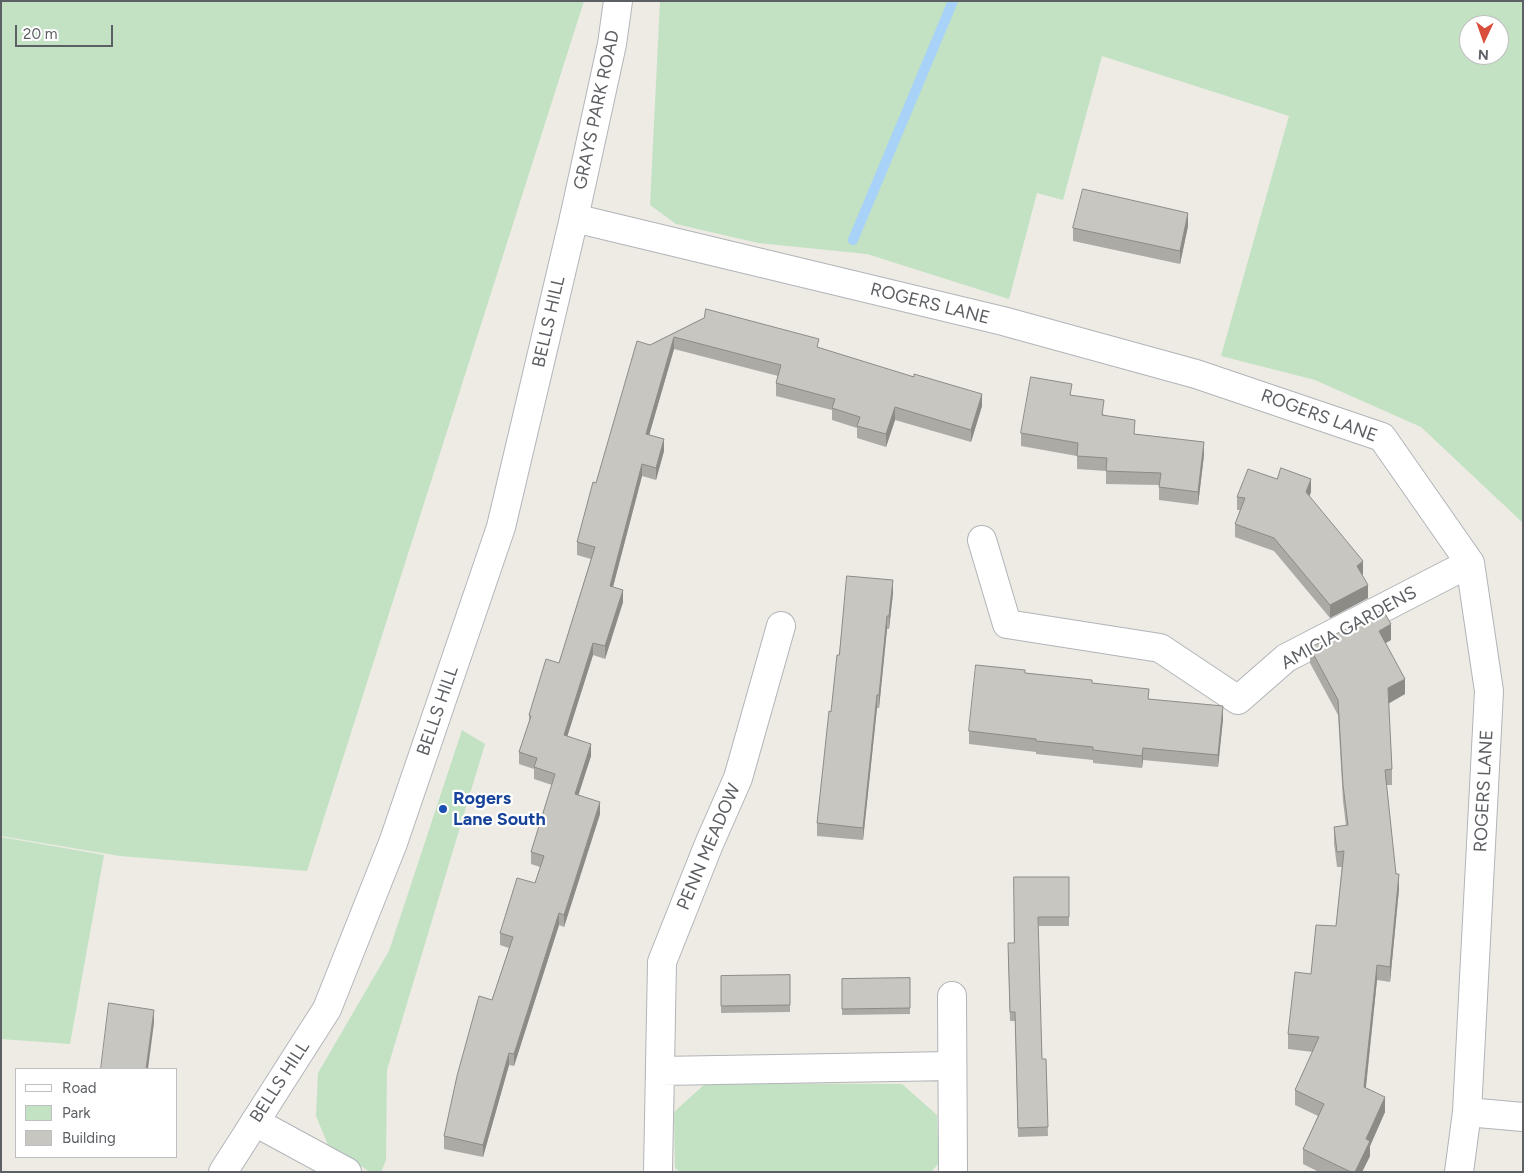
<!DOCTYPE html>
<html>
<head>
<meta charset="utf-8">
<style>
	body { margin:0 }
	#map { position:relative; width:1524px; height:1173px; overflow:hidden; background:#edebe4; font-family:Figtree,sans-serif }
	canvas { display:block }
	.frame { position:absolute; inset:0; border:2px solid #5c5f63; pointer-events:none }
	.legend { position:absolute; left:15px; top:1068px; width:162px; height:90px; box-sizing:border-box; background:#fff; border:1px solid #bebfc1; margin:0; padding:6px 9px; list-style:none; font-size:15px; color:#5c5f63 }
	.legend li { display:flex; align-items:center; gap:10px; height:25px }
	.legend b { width:25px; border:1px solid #bebfc1 }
	.north { position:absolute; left:1459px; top:15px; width:50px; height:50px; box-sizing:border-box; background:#fff; border:1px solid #bebfc1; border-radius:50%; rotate:183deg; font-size:14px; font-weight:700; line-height:20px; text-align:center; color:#5c5f63 }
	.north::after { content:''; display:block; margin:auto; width:18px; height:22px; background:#da4e3c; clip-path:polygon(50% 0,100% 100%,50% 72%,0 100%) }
	.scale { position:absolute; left:15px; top:25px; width:98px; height:22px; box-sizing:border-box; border:2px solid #5c5f63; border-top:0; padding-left:6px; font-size:15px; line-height:18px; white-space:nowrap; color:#5c5f63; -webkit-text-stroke:4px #fff; paint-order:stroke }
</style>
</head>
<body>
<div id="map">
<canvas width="1524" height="1173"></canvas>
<div class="frame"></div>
<ul class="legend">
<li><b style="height:6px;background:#fff"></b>Road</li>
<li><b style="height:14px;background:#c2e2c3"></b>Park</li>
<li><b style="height:14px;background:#c8c6c0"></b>Building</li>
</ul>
<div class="north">N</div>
<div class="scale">20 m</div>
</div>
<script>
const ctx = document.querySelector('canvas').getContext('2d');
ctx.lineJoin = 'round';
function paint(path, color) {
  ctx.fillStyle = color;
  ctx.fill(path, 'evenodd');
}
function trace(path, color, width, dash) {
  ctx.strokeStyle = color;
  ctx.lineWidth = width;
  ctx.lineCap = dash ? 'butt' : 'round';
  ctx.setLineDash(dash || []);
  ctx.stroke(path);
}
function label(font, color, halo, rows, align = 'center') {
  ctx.font = font + ' Figtree,sans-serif';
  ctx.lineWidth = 4.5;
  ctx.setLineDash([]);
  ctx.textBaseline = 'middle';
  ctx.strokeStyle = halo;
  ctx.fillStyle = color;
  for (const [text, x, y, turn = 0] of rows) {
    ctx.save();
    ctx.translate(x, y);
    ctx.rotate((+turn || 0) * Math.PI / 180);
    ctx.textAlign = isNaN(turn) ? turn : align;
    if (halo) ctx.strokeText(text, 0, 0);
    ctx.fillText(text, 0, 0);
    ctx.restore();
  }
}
paint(new Path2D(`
	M 1,1 L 584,1 L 307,871 L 120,856 L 1,836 Z
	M 660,1 L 1523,1 L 1523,523 L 1421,427 L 1315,380 L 1221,356 L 1289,116 L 1102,56 L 1063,200 L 1037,193 L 1009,299 L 867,254 L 758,243 L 676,224 L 650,205 ZM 1469,25 L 1499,25 L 1499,55 L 1469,55 Z
	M 462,730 L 485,744 L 387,1070 L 386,1160 L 381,1172 L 370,1172 L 328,1145 L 316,1116 L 318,1073 L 389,951 Z
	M 1,837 L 104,855 L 70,1044 L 1,1039 Z
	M 706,1083 L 902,1084 L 937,1115 L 939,1163 L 931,1172 L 680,1172 L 675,1168 L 674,1112 Z`), '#c2e2c3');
trace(new Path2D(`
	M 853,240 L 953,1`), '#a9d2f8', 10);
const minor = new Path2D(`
	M 574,218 L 1003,321 L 1196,374 L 1382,437 L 1470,563 L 1489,691 L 1467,1112 L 1459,1172
	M 982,540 L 1007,624 L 1160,648 L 1238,700 L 1286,658 L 1470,563
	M 952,996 L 953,1172
	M 660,1071 L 952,1066
	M 1467,1112 L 1523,1117
	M 255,1122 L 347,1172
	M 658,1172 L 662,962 L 709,844 L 738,778 L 781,626`);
const secondary = new Path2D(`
	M 223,1172 L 327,1009 L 393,843 L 501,527 L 574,218 L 612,44 L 618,1`);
trace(minor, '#b1b4b8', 30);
trace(secondary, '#b3b5ba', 30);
trace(minor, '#fff', 28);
trace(secondary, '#fff', 28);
paint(new Path2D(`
	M 1188,226 L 1180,264 L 1073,241 L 1073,228 Z
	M 704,318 L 819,348 L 982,406 L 971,442 L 895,420 L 886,447 L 857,438 L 857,428 L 832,420 L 832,410 L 776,396 L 776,383 L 778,376 L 674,349 L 649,435 L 664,451 L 656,480 L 642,476 L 613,587 L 623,602 L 605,659 L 593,655 L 567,736 L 591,756 L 578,795 L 600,814 L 564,927 L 559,925 L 514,1066 L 509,1065 L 483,1157 L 444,1149 L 444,1136 L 492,1000 L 509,948 L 500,945 L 500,933 L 535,883 L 540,867 L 531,864 L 531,852 L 552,785 L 534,779 L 534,769 L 519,764 L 519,752 L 529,723 L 529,715 L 559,663 L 591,559 L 577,555 L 577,542 L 596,483 L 650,345 Z
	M 1072,395 L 1135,434 L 1204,455 L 1198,505 L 1159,500 L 1159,485 L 1106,484 L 1106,471 L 1077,469 L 1077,456 L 1021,446 L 1021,433 Z
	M 1311,492 L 1309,496 L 1363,574 L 1362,575 L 1368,598 L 1330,618 L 1274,551 L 1235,537 L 1235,524 L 1240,510 L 1237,510 L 1237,497 Z
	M 893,593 L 889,629 L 887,629 L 879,708 L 877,708 L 863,840 L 817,836 L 817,823 L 839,655 Z
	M 1391,640 L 1385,643 L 1405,694 L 1388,703 L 1392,769 L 1392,785 L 1386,785 L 1396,874 L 1399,889 L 1390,982 L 1377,980 L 1366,1088 L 1385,1112 L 1370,1146 L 1370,1156 L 1362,1172 L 1319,1172 L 1303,1164 L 1303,1149 L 1318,1116 L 1295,1105 L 1295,1090 L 1313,1052 L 1288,1049 L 1288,1034 L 1311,974 L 1336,926 L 1342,867 L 1337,867 L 1334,843 L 1334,827 L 1346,826 L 1343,801 L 1338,715 L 1310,663 L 1310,648 Z
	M 1025,673 L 1092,683 L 1223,719 L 1218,767 L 1143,760 L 1142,768 L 1093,763 L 1093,760 L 1036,754 L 1036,752 L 969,744 L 969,731 Z
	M 1069,877 L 1069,926 L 1038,926 L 1042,1059 L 1046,1059 L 1048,1136 L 1018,1137 L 1015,1021 L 1010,1021 L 1008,952 L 1014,943 Z
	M 790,975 L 790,1012 L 721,1013 L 721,976 Z
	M 910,978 L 910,1014 L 842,1015 L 842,979 Z`), '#acaaa5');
paint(new Path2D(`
	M 1188,213 L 1188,226 L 1180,264 L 1180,251 Z
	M 674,337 L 674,349 L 646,446 L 646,434 Z
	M 982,394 L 982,406 L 971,442 L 971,430 Z
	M 895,407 L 895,420 L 886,447 L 886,434 Z
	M 664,439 L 664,451 L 656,480 L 656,468 Z
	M 1204,442 L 1204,455 L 1198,505 L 1198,492 Z
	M 642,464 L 642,476 L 610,598 L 610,586 Z
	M 1311,479 L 1311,492 L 1306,505 L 1306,492 Z
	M 1363,561 L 1363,574 L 1357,579 L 1357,566 Z
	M 893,580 L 893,593 L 889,629 L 889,616 Z
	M 1368,585 L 1368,598 L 1330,618 L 1330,605 Z
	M 623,590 L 623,602 L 605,659 L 605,646 Z
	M 887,616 L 887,629 L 879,708 L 879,695 Z
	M 1391,624 L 1391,640 L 1379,647 L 1379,631 Z
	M 593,643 L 593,655 L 564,747 L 564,735 Z
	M 1405,679 L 1405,694 L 1388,704 L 1388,688 Z
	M 877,695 L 877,708 L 863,840 L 863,828 Z
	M 1223,706 L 1223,719 L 1218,767 L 1218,755 Z
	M 591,744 L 591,756 L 575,806 L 575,794 Z
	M 1143,748 L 1143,760 L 1142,768 L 1142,756 Z
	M 600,802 L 600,814 L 564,927 L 564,915 Z
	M 1399,874 L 1399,889 L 1390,982 L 1390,967 Z
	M 559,913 L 559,925 L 514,1066 L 514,1054 Z
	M 1377,965 L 1377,980 L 1364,1103 L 1364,1087 Z
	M 154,1010 L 154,1023 L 148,1069 L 146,1069 Z
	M 509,1053 L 509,1065 L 483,1157 L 483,1145 Z
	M 1385,1097 L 1385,1112 L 1370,1146 L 1370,1156 L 1362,1172 L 1355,1172 L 1366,1139 Z`), '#8c8b86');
const building = new Path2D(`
	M 1083,189 L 1188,213 L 1180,251 L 1073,228 Z
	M 706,309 L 819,339 L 817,347 L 914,377 L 914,374 L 982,394 L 971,430 L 895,407 L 886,434 L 857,426 L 860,417 L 832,408 L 835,399 L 776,383 L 781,365 L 674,337 L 646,434 L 664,439 L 656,468 L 642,464 L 610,586 L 623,590 L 605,646 L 593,643 L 564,735 L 591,744 L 575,794 L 600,802 L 564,915 L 559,913 L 514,1054 L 509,1053 L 483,1145 L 444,1136 L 457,1076 L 479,996 L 492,1000 L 513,937 L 500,933 L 517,878 L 535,883 L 544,856 L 531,852 L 555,774 L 534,767 L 537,758 L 519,752 L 531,716 L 529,715 L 546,659 L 559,663 L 595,547 L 577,542 L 593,482 L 596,483 L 637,341 L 650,345 L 704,318 Z
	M 1031,377 L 1072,384 L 1070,395 L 1104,400 L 1102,415 L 1135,420 L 1134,434 L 1204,442 L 1198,492 L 1159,487 L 1161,473 L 1106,471 L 1107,458 L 1077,456 L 1078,443 L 1021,433 Z
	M 1281,468 L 1311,479 L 1306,492 L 1363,561 L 1357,566 L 1368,585 L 1330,605 L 1274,538 L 1235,524 L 1245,498 L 1237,497 L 1248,469 L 1277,479 Z
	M 847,576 L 893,580 L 889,616 L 887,616 L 879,695 L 877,695 L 863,828 L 817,823 L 829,711 L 831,712 L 837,655 L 839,655 Z
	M 1383,610 L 1391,624 L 1379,631 L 1405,679 L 1388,688 L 1392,769 L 1385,770 L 1396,874 L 1399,874 L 1390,967 L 1377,965 L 1364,1087 L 1385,1097 L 1366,1139 L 1370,1141 L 1355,1172 L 1351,1172 L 1303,1149 L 1324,1104 L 1295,1090 L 1319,1037 L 1288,1034 L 1295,972 L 1311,974 L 1316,925 L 1336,926 L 1344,851 L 1337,852 L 1334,827 L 1348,825 L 1343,785 L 1338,700 L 1310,648 Z
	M 976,665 L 1025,670 L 1025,673 L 1092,680 L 1092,683 L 1149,689 L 1148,699 L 1223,706 L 1218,755 L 1143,748 L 1142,756 L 1093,750 L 1093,747 L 1036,741 L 1036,739 L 969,731 Z
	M 1014,877 L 1069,877 L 1069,917 L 1038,917 L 1042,1059 L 1046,1059 L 1048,1127 L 1018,1128 L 1015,1012 L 1010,1012 L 1008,943 L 1014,943 Z
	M 790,975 L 790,1005 L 721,1006 L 721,976 Z
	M 910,978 L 910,1008 L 842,1009 L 842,979 Z
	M 109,1003 L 154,1010 L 146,1069 L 101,1069 Z`);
paint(building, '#c8c6c0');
trace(building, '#8c8b86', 1);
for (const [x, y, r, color] of [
	[443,809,5,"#1a4fb4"]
]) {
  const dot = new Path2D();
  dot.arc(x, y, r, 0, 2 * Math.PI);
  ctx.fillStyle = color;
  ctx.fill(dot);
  trace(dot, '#fff', 2);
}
label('18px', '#5c5f63', '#fff', [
	["GRAYS PARK ROAD",597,110,-78],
	["ROGERS LANE",930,304,14],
	["BELLS HILL",549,322,-77],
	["ROGERS LANE",1319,416,20],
	["AMICIA GARDENS",1349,628,-29],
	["BELLS HILL",438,711,-71],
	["ROGERS LANE",1484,791,-87],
	["PENN MEADOW",709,847,-67],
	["BELLS HILL",280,1082,-57]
]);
label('bold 18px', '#164399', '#fff', [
	["Rogers",453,799],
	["Lane South",453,820]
], 'left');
</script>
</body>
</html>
